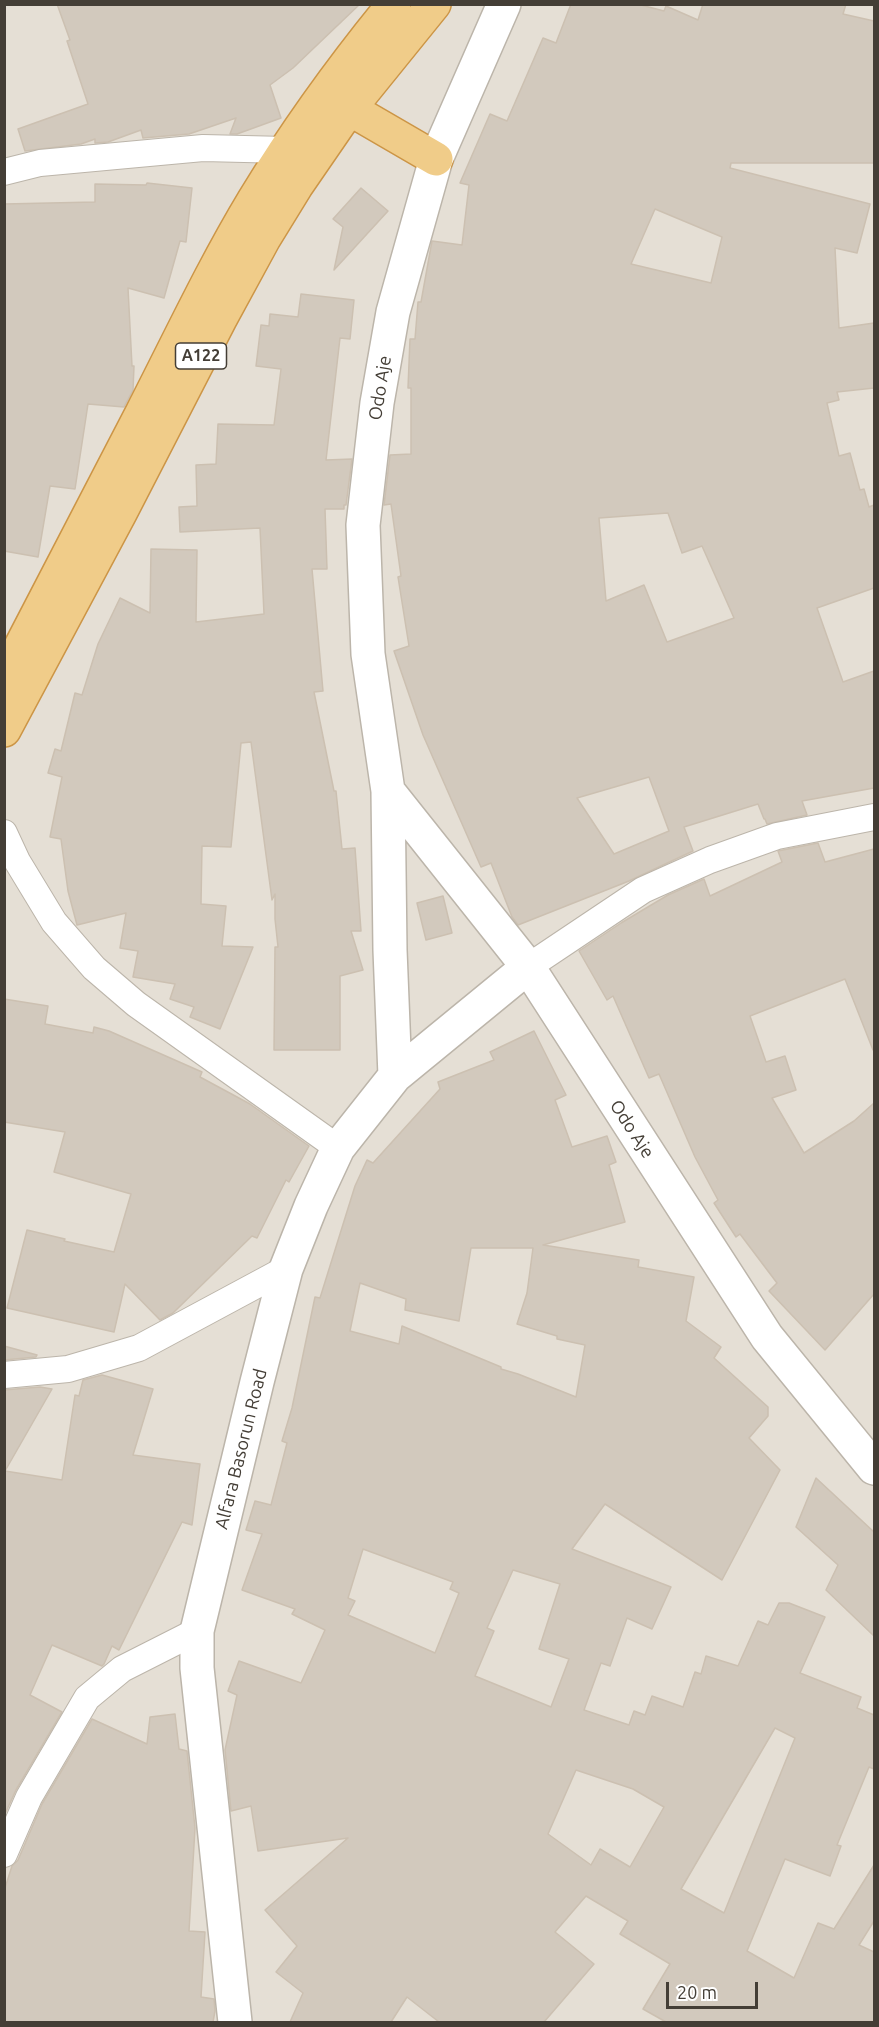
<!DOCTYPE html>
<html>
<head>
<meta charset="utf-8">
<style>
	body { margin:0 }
	#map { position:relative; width:879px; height:2027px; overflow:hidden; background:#f1eee7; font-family:Ubuntu,sans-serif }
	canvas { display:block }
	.frame { position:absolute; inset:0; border:6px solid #443e36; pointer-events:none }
	.scale { position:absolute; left:666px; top:1982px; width:92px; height:27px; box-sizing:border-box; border:3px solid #443e36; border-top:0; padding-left:8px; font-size:18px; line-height:21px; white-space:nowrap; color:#443e36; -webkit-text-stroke:4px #fff; paint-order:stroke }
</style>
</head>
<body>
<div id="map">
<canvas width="879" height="2027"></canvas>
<div class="frame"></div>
<div class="scale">20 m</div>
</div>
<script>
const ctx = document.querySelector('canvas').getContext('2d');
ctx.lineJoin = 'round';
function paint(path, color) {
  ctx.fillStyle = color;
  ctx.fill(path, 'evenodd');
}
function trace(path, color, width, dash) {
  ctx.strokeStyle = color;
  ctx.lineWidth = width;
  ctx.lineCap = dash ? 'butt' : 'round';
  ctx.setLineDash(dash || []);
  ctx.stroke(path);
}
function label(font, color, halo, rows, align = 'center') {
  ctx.font = font + ' Ubuntu,sans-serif';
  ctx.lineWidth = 6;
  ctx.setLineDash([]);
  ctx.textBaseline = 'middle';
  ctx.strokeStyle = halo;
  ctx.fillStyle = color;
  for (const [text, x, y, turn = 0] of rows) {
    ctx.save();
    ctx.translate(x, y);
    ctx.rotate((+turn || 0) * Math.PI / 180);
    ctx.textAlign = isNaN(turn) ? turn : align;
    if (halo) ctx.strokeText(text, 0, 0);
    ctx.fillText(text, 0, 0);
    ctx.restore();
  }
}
paint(new Path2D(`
	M 5,5 L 874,5 L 874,2022 L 5,2022 Z`), '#e5dfd5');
const building = new Path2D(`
	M 57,4 L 360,4 L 293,68 L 270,85 L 281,118 L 237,134 L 230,134 L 236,118 L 189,134 L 143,138 L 141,130 L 108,142 L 95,143 L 95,139 L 81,144 L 25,151 L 18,129 L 88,104 L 67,41 L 70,40 Z
	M 571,4 L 641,5 L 664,11 L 666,6 L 698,20 L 703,4 L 846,4 L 843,14 L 874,21 L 874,163 L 731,163 L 730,168 L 870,204 L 857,253 L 835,248 L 839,328 L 874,323 L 874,388 L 837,392 L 839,400 L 827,403 L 839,456 L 850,453 L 860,490 L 864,489 L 869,507 L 874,505 L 874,588 L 817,608 L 843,682 L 874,671 L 874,788 L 802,801 L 807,815 L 767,824 L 765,819 L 764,819 L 758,804 L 684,827 L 693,851 L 629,881 L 518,925 L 512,917 L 491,863 L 481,867 L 423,735 L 394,651 L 409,646 L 398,577 L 401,576 L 391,504 L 384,505 L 390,455 L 411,454 L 411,388 L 408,388 L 410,339 L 415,339 L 418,302 L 421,302 L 432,241 L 462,245 L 469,185 L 460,183 L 490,114 L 507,121 L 543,38 L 556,43 ZM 655,209 L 722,237 L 711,283 L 631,264 ZM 668,513 L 682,553 L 702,546 L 734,618 L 667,642 L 644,585 L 606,601 L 599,518 ZM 649,777 L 669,831 L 614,854 L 577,798 Z
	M 147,183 L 192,188 L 186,242 L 180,241 L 164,298 L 128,288 L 132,366 L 134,366 L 133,390 L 124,407 L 88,404 L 75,489 L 50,486 L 38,557 L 4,551 L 4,204 L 95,202 L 95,184 L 146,185 Z
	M 361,188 L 388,211 L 334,270 L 343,227 L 333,219 Z
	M 301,294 L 354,300 L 350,339 L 340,338 L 326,460 L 352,459 L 346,505 L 344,505 L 344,509 L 325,509 L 327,569 L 312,569 L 323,691 L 314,692 L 334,791 L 336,791 L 342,849 L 355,848 L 361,931 L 351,931 L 363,970 L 340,976 L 340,1050 L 274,1050 L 275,947 L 278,947 L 275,919 L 275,894 L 272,900 L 251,742 L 241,743 L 231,847 L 202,846 L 201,904 L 226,906 L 222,946 L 253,947 L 220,1029 L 190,1017 L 194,1007 L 170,999 L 175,984 L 133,977 L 138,951 L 120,948 L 126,913 L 77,925 L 68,891 L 61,839 L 50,837 L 62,777 L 48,773 L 55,749 L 61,751 L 75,693 L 82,695 L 98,644 L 120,598 L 150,613 L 151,549 L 197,550 L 196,622 L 264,614 L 260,528 L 180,532 L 179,507 L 197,506 L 196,465 L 216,464 L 218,424 L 274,425 L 281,369 L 256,366 L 261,325 L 269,326 L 270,314 L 298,317 Z
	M 818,843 L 825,862 L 874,849 L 874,1050 L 873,1050 L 845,979 L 750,1016 L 766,1062 L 785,1056 L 796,1090 L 772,1098 L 804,1153 L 854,1121 L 874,1103 L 874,1294 L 825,1350 L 769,1291 L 777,1283 L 740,1234 L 736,1237 L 714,1203 L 718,1200 L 695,1157 L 659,1074 L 649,1078 L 613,996 L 607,1000 L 579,951 L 621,923 L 668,895 L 704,879 L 710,896 L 782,862 L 778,851 Z
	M 443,896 L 452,933 L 426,940 L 417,903 Z
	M 4,999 L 48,1006 L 45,1024 L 93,1033 L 94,1027 L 109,1031 L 202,1072 L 200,1077 L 250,1104 L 309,1146 L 289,1182 L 286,1180 L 257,1238 L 252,1236 L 173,1313 L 160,1320 L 125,1284 L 114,1332 L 7,1308 L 27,1230 L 65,1239 L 64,1241 L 114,1252 L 131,1194 L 54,1172 L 65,1132 L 4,1122 Z
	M 534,1031 L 566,1095 L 555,1100 L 572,1147 L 607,1136 L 616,1162 L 609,1165 L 625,1222 L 543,1245 L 639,1260 L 638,1267 L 694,1277 L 686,1321 L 721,1347 L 714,1358 L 768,1407 L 768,1416 L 749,1438 L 780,1470 L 722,1580 L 605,1504 L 572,1549 L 671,1587 L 652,1629 L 627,1618 L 610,1666 L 601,1663 L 584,1710 L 629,1725 L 634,1711 L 645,1715 L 652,1696 L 683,1707 L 695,1672 L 701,1674 L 706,1656 L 738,1666 L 758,1621 L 768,1625 L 779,1603 L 789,1603 L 825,1617 L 800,1673 L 861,1697 L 857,1708 L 874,1715 L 874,1769 L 869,1767 L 837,1845 L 841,1846 L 830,1876 L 785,1859 L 747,1951 L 794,1978 L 818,1923 L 834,1929 L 874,1865 L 874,1921 L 859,1945 L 874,1952 L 874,2022 L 666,2022 L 643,2009 L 670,1964 L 620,1934 L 628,1921 L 586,1896 L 555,1932 L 594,1964 L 544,2022 L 439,2022 L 407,1997 L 391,2022 L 290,2022 L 303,1993 L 276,1972 L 297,1946 L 265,1910 L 348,1838 L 258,1851 L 251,1806 L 231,1811 L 225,1750 L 237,1695 L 228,1691 L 239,1661 L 301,1683 L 325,1630 L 292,1614 L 295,1609 L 242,1590 L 262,1534 L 246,1530 L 255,1501 L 271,1505 L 287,1443 L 282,1441 L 292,1408 L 315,1297 L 320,1298 L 355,1186 L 367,1160 L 373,1163 L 440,1089 L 438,1082 L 494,1060 L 490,1052 ZM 471,1248 L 533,1248 L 527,1293 L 517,1324 L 557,1336 L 557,1339 L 585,1345 L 576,1397 L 518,1374 L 501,1369 L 501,1367 L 402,1326 L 399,1344 L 350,1331 L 360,1283 L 406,1299 L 405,1310 L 459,1321 ZM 363,1549 L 453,1582 L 450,1589 L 459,1593 L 435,1653 L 348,1615 L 355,1601 L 348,1598 ZM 513,1570 L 560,1584 L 539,1649 L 569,1659 L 551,1707 L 475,1676 L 494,1631 L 487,1628 ZM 775,1728 L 795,1738 L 724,1913 L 681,1889 ZM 576,1770 L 633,1789 L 664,1807 L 630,1867 L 600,1849 L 591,1865 L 548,1834 Z
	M 4,1346 L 37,1355 L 36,1357 L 4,1360 Z
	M 102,1375 L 153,1389 L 133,1455 L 200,1464 L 192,1525 L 182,1522 L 119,1650 L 112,1646 L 104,1664 L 102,1666 L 52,1645 L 30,1695 L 62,1712 L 16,1790 L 4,1816 L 4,1390 L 40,1387 L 52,1389 L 5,1471 L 62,1480 L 75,1395 L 79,1396 L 83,1380 Z
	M 816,1478 L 874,1532 L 874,1636 L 826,1590 L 838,1565 L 796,1527 Z
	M 175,1714 L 179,1749 L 187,1751 L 195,1828 L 189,1931 L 205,1932 L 201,1997 L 214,1999 L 215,2011 L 213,2022 L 4,2022 L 4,1891 L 12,1866 L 18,1860 L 42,1804 L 92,1719 L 147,1744 L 150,1717 Z`);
paint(building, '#d2c9bd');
trace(building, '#ccc0b1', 1.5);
const minor = new Path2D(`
	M 4,172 L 40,163 L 203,148 L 286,150 L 299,153
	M 4,833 L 17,861 L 54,922 L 94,968 L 136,1004 L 338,1148
	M 528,967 L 643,890 L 710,860 L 777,836 L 874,817
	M 4,1375 L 68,1369 L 139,1348 L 286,1269
	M 4,1854 L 29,1797 L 87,1698 L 122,1669 L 197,1631`);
const tertiary = new Path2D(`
	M 504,4 L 436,159 L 393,312 L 377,403 L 363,525 L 368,654 L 388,791 L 528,967 L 767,1337 L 874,1468
	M 388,791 L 390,950 L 395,1076
	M 235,2022 L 197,1668 L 197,1631 L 257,1382 L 286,1269 L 311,1206 L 338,1148 L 395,1076 L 528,967`);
const trunk = new Path2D(`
	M 331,98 L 436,159
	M 4,679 C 51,590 97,501 142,413 C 179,341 213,268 254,200 C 296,131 343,66 394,4
	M 4,730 L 120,513 L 220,319 L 264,238 L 296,186 L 349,109 L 434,4`);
trace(minor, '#bcb5aa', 28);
trace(tertiary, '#bcb5aa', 36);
trace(trunk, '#cc9546', 36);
trace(minor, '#fff', 26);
trace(tertiary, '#fff', 33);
trace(trunk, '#f0cc89', 33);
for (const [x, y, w] of [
	[201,356,51]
]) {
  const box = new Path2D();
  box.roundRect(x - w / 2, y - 13, w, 26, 4.5);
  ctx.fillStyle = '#fff';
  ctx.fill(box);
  trace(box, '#443e36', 1.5);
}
label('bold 16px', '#443e36', null, [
	["A122",201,356]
]);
label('18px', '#443e36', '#fff', [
	["Odo Aje",380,388,-81],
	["Odo Aje",632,1129,57],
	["Alfara Basorun Road",241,1449,-76]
]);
</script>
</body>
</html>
